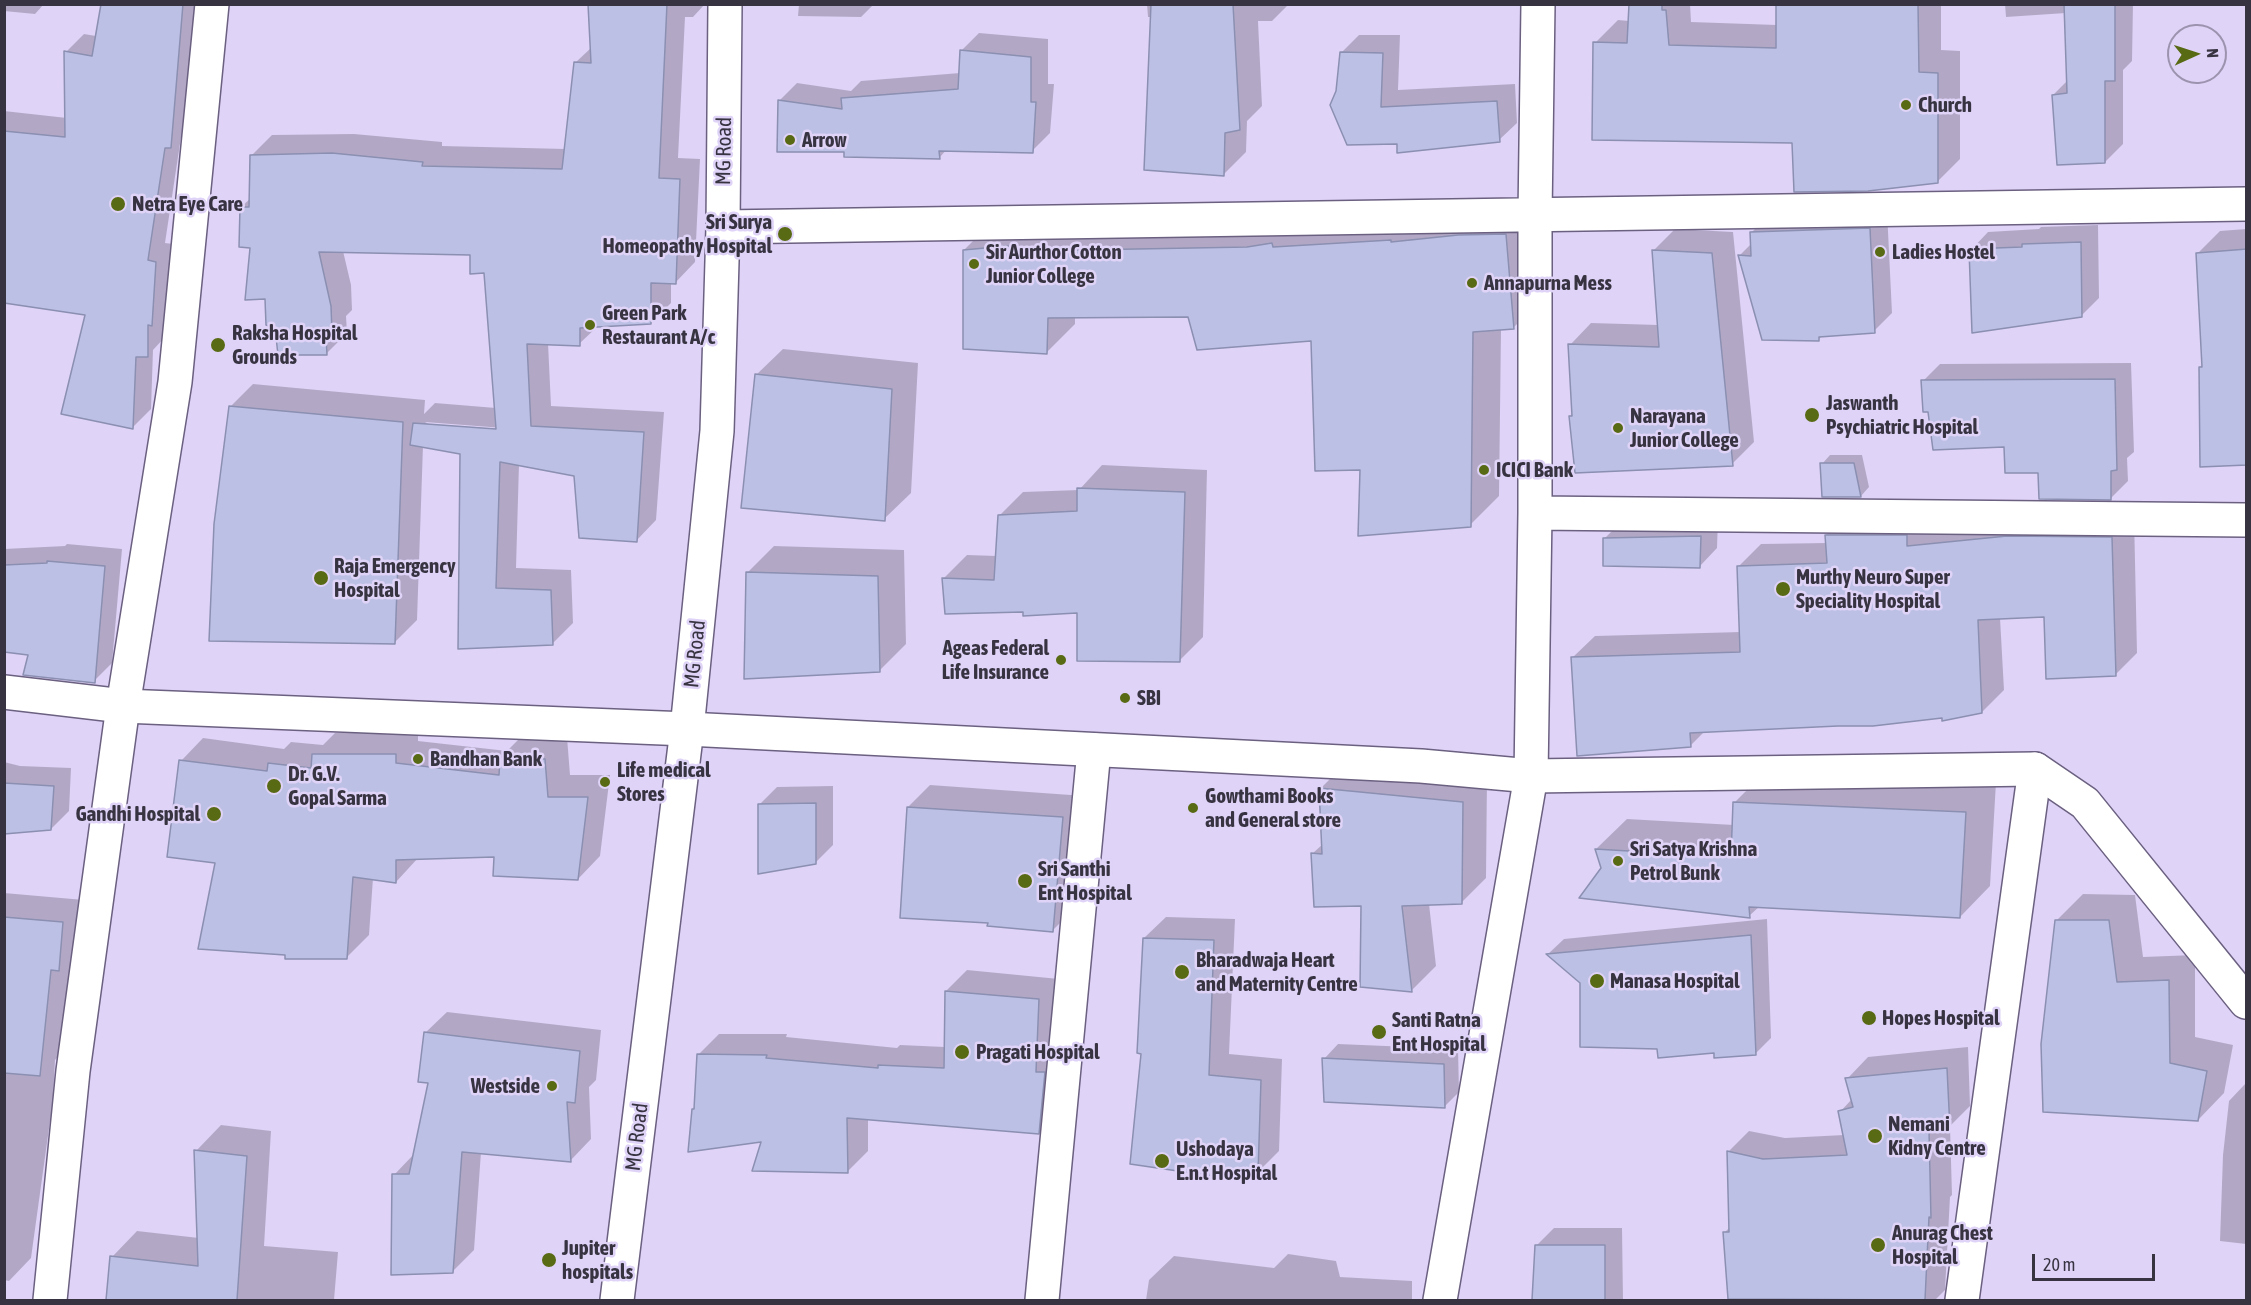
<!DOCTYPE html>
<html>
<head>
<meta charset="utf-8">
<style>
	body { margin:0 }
	#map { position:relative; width:2251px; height:1305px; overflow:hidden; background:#dfd3f7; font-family:"Asap Condensed",sans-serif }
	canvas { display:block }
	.frame { position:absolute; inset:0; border:6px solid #373341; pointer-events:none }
	.north { position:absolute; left:2167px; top:24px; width:60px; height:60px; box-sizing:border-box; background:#dfd3f7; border:2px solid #9c93ae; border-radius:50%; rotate:87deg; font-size:16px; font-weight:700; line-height:24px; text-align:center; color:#373341 }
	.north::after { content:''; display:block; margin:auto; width:21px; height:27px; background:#596a14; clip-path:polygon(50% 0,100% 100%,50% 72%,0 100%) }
	.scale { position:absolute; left:2032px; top:1254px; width:123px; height:27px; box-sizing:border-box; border:3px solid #373341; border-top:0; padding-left:8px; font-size:18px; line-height:21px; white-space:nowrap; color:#373341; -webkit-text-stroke:4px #dfd3f7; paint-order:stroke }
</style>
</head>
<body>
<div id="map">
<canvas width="2251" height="1305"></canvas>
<div class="frame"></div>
<div class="north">N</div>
<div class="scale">20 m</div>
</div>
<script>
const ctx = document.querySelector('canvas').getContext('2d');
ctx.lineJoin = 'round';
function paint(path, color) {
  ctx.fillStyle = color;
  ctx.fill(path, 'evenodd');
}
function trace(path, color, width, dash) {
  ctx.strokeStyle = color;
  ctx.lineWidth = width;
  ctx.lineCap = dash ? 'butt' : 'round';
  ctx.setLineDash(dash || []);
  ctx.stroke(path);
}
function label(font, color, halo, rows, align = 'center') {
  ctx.font = font + ' "Asap Condensed",sans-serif';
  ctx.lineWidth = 5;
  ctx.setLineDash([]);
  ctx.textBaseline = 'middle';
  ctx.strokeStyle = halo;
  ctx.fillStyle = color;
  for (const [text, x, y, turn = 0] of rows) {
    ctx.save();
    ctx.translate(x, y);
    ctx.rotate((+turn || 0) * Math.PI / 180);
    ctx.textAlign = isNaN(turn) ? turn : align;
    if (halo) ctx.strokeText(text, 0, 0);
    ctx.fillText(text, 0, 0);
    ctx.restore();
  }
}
paint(new Path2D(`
	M 4,4 L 44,4 L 35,14 L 4,11 Z
	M 102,4 L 204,4 L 189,129 L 181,137 L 165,243 L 173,244 L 170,306 L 165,311 L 165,337 L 153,350 L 151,409 L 133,427 L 87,314 L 4,301 L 4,111 L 67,118 L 66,52 L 84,34 L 96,36 Z
	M 589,4 L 705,4 L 693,17 L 685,17 L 678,158 L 700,159 L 695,262 L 675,283 L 671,282 L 671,303 L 651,323 L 598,326 L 579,344 L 548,343 L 551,406 L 664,412 L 656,520 L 636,541 L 576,474 L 519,464 L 516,568 L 571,570 L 573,623 L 552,644 L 459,648 L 462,453 L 423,446 L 417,620 L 394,643 L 230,407 L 253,384 L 425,400 L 424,414 L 435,403 L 496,408 L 485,272 L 471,254 L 343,251 L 351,285 L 352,310 L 346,316 L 347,333 L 327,353 L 276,327 L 241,207 L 251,198 L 252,155 L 272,135 L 354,134 L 442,142 L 442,146 L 566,149 L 575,63 L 592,47 ZM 425,422 L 503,428 L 503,431 L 432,426 Z
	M 799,4 L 874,4 L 861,17 L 798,16 Z
	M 1147,4 L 1289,4 L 1272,21 L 1258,21 L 1262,106 L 1247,121 L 1246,152 L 1223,175 L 1152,17 L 1148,17 Z
	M 1630,4 L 1690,4 L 1691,22 L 1777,25 L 1778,4 L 1941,4 L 1941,50 L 1960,51 L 1960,159 L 1937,182 L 1794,142 L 1595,43 L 1618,20 L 1629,21 Z
	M 2005,4 L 2133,4 L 2132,61 L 2123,70 L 2123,144 L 2105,162 L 2053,95 L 2068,80 L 2066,13 L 2006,17 Z
	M 979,33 L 1048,39 L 1048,84 L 1054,84 L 1050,133 L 1032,151 L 947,149 L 940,157 L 845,151 L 779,101 L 797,83 L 851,91 L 861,81 L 960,73 L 961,51 Z
	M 1359,35 L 1400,35 L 1398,90 L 1515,84 L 1517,123 L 1499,140 L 1398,143 L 1337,91 L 1341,53 Z
	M 1535,206 L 1542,299 L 1513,328 L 1501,329 L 1499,496 L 1470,525 L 1361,469 L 1312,339 L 1189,315 L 1075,316 L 1075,324 L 1046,353 L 964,250 L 993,221 Z
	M 1887,211 L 1892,313 L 1874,331 L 1823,335 L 1819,339 L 1740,255 L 1752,243 L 1751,233 L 1769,215 Z
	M 2098,225 L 2099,298 L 2081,316 L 1971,250 L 1988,232 L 2039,229 L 2041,227 Z
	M 1675,229 L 1733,232 L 1754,442 L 1732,464 L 1570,416 L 1573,413 L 1570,345 L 1591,323 L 1659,325 L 1654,250 Z
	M 2246,229 L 2246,463 L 2200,367 L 2203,364 L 2198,253 L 2220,231 Z
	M 783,349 L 918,363 L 911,493 L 884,519 L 756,375 Z
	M 2131,363 L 2134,452 L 2127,458 L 2128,481 L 2111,498 L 2040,472 L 2006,445 L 1929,410 L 1923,381 L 1940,364 Z
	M 1830,455 L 1862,455 L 1869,487 L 1861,496 L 1822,464 Z
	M 1102,465 L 1207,470 L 1203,637 L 1179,661 L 1078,611 L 1024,611 L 943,579 L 967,555 L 997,556 L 999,516 L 1023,492 L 1079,490 Z
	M 1848,513 L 2134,516 L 2137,653 L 2115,675 L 2045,615 L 2000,618 L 2004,690 L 1982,712 L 1705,731 L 1690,746 L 1572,658 L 1595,636 L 1741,632 L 1738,567 L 1761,544 L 1827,543 L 1826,535 Z
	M 1718,519 L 1717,548 L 1700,566 L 1604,539 L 1622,521 Z
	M 67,544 L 122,549 L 112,663 L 94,681 L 29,654 L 4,651 L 4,549 L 65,546 Z
	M 774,546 L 904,550 L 906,644 L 880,670 L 748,572 Z
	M 418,732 L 418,741 L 507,751 L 523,735 L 567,737 L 570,775 L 610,775 L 600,856 L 578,879 L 495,856 L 418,858 L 396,882 L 373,878 L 369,935 L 347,957 L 216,862 L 181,761 L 203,738 L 284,749 L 291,742 L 323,745 L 335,733 Z
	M 4,762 L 20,766 L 71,768 L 69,811 L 51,829 L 4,832 Z
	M 1345,764 L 1487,778 L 1486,878 L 1461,903 L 1429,904 L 1436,966 L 1411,991 L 1363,905 L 1313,853 L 1323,844 L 1320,789 Z
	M 1765,772 L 1996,782 L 1990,886 L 1960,917 L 1760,906 L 1749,916 L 1602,869 L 1596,849 L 1627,819 L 1734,825 L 1734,803 Z
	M 930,785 L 1085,796 L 1075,908 L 1053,930 L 989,922 L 908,807 Z
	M 833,786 L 833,845 L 815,863 L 759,805 L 777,787 Z
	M 4,893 L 84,900 L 80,947 L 72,956 L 62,1052 L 55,1060 L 52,1119 L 50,1121 L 31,1258 L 9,1281 L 4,1280 Z
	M 2083,894 L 2135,895 L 2143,957 L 2195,955 L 2195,1037 L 2233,1045 L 2224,1093 L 2198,1120 L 2056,921 Z
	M 1166,917 L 1235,919 L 1229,1054 L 1282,1059 L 1279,1151 L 1257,1173 L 1142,1052 L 1144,938 Z
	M 1767,919 L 1771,1038 L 1755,1054 L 1658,1048 L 1548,954 L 1564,939 Z
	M 967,970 L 1059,979 L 1059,1111 L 1038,1132 L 868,1118 L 868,1151 L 847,1172 L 763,1140 L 693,1110 L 696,1107 L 698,1055 L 719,1034 L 787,1034 L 786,1037 L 897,1048 L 900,1045 L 945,1047 L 946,991 Z
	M 447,1012 L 601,1030 L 596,1080 L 589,1087 L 591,1139 L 570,1161 L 481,1152 L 474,1250 L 452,1272 L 394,1175 L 415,1153 L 429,1082 L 425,1033 Z
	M 1338,1044 L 1458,1049 L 1459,1092 L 1444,1107 L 1324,1059 Z
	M 1968,1047 L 1970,1106 L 1950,1126 L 1952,1195 L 1950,1197 L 1945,1290 L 1935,1300 L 1797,1300 L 1729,1297 L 1725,1232 L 1730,1227 L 1728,1152 L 1749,1131 L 1785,1138 L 1844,1135 L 1840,1112 L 1852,1099 L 1847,1079 L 1868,1057 Z
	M 2246,1083 L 2246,1244 L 2220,1241 L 2223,1155 L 2229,1101 Z
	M 221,1125 L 271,1131 L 264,1246 L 338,1252 L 334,1300 L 108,1300 L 112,1257 L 137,1231 L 199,1238 L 196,1151 Z
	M 1554,1228 L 1622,1228 L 1623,1300 L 1534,1300 L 1536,1246 Z
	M 1288,1254 L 1336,1261 L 1340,1277 L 1412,1281 L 1412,1300 L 1146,1300 L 1149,1280 L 1174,1256 L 1274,1268 Z`), '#0003');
const building = new Path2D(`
	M 101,4 L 183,4 L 171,148 L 165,148 L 148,260 L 156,262 L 152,326 L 148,325 L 148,357 L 136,357 L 133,429 L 61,414 L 85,315 L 4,303 L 4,131 L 65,137 L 64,51 L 92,56 Z
	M 588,4 L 667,4 L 659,178 L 680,179 L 676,284 L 651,283 L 651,324 L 580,328 L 580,346 L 527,344 L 531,426 L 644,432 L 637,542 L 579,538 L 574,476 L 500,462 L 496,588 L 551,590 L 553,645 L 458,649 L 460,454 L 410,445 L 413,423 L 496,429 L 484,273 L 470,274 L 470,255 L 319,252 L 331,306 L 332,332 L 326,335 L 327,355 L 278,355 L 275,328 L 266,325 L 265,299 L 245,300 L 250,248 L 239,247 L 240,207 L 249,207 L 250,155 L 332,153 L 423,162 L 422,166 L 562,169 L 574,62 L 591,63 Z
	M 1151,4 L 1233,4 L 1240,130 L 1225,133 L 1224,176 L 1144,170 Z
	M 1629,4 L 1662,4 L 1662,10 L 1666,10 L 1669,45 L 1776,48 L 1776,4 L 1918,4 L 1919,72 L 1938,73 L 1938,183 L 1868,191 L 1794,192 L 1792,143 L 1592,140 L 1593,42 L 1627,43 Z
	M 2064,4 L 2115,4 L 2115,81 L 2105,81 L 2105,163 L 2057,165 L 2052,95 L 2067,93 Z
	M 960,50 L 1031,57 L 1031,102 L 1036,102 L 1033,153 L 939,151 L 940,159 L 844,157 L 844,152 L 777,152 L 778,100 L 842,109 L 841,98 L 958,89 Z
	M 1340,52 L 1383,53 L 1381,107 L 1497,101 L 1500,142 L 1397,153 L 1397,144 L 1347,145 L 1330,105 L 1336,91 Z
	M 1870,228 L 1875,333 L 1819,337 L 1819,341 L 1762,340 L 1738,255 L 1751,256 L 1750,232 Z
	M 1506,234 L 1514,329 L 1473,332 L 1471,527 L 1358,536 L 1360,470 L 1315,471 L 1311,341 L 1197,350 L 1188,317 L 1048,318 L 1047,354 L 963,349 L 963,250 L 1007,246 L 1081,250 L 1247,247 L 1272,243 L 1273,247 L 1391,240 L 1391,242 L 1458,235 Z
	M 2081,242 L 2082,317 L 1972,333 L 1969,249 L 2022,247 L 2022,244 Z
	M 2247,249 L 2247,465 L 2200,467 L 2199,367 L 2202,367 L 2196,253 Z
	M 1652,250 L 1712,253 L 1733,466 L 1575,473 L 1569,416 L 1572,416 L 1568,344 L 1659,347 Z
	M 755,374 L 892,389 L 885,521 L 741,508 Z
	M 2115,379 L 2117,470 L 2111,471 L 2111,500 L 2039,499 L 2038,473 L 2005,473 L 2004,447 L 1933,450 L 1928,412 L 1923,412 L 1921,380 Z
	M 229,406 L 403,422 L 395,644 L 209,641 L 214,524 Z
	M 1820,463 L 1854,463 L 1861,497 L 1822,497 Z
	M 1077,488 L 1185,492 L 1180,662 L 1077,661 L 1077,613 L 1023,616 L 1023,612 L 945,614 L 942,578 L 994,580 L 998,515 L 1077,511 Z
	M 1825,535 L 1907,535 L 1907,546 L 2007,536 L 2112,537 L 2116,676 L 2046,679 L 2044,617 L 1978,620 L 1982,713 L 1942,721 L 1942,718 L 1873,726 L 1838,726 L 1690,733 L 1691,747 L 1577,756 L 1571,657 L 1740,652 L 1737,566 L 1827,563 Z
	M 1701,536 L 1700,568 L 1603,566 L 1603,538 Z
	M 47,561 L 105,566 L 95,683 L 23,675 L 28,655 L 4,652 L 4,565 L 47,563 Z
	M 746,572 L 878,576 L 880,672 L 744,679 Z
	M 312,754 L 396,754 L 396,763 L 499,775 L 500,757 L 545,759 L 548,797 L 588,797 L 578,880 L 493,876 L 494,857 L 396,860 L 396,883 L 353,877 L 347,959 L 285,959 L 285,955 L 198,949 L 215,863 L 167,857 L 179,760 L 267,771 L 268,763 L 311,768 Z
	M 4,783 L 54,786 L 51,830 L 4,834 Z
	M 1319,788 L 1463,802 L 1462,904 L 1402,906 L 1412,992 L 1360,987 L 1361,906 L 1314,907 L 1311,853 L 1322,854 Z
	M 1733,802 L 1966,812 L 1960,918 L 1749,907 L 1750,918 L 1579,898 L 1601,868 L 1595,849 L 1731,857 Z
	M 816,803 L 816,864 L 758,874 L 758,804 Z
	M 907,807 L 1063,817 L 1053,932 L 987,926 L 988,923 L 900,918 Z
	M 4,917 L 63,922 L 59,971 L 51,970 L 40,1076 L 4,1073 Z
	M 2055,920 L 2109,920 L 2117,982 L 2169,980 L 2170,1063 L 2207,1071 L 2198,1121 L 2043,1112 L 2041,1044 Z
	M 1751,935 L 1756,1055 L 1714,1058 L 1714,1053 L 1658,1058 L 1657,1049 L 1580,1047 L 1580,983 L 1546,954 Z
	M 1143,938 L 1214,940 L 1209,1075 L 1261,1080 L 1258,1174 L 1212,1176 L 1130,1164 L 1141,1054 L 1137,1053 Z
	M 945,991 L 1039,999 L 1036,1072 L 1045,1072 L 1039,1134 L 847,1118 L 848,1173 L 752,1171 L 761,1142 L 688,1152 L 692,1109 L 694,1109 L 697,1054 L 767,1055 L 766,1058 L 878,1068 L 878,1065 L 944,1068 Z
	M 424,1032 L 580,1051 L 575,1103 L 567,1102 L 571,1162 L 462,1152 L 453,1273 L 391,1275 L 392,1174 L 409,1174 L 428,1083 L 418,1082 Z
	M 1322,1058 L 1444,1064 L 1445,1108 L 1324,1102 Z
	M 1947,1068 L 1950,1129 L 1929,1130 L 1931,1218 L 1929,1217 L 1925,1300 L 1728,1299 L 1723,1232 L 1729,1232 L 1727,1151 L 1763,1159 L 1847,1155 L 1838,1111 L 1853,1107 L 1845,1078 Z
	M 194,1150 L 247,1156 L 237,1300 L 106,1300 L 110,1256 L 198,1266 Z
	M 1535,1245 L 1605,1245 L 1605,1300 L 1532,1300 Z`);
paint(building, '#bcc0e4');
trace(building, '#8b8fb1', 1.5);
const street = new Path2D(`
	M 723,227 L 2246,204
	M 1535,513 L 2246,520
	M 50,1300 L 73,1071 L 123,706 L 175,382 L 212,4
	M 617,1300 L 687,729 L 717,431 L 723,227 L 725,4
	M 1042,1300 L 1094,750
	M 1440,1300 L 1531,776 L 1535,513 L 1535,215 L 1538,4
	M 1962,1300 L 2035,769`);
const secondary = new Path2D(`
	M 4,692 L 123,706 L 687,729 L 1421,766 L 1531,776 L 2035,769 L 2085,803 L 2246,1002`);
trace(street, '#6b6080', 36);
trace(secondary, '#6b6080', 36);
trace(street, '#fff', 33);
trace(secondary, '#fff', 33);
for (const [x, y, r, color] of [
	[1906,105,6,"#596a14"],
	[790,140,6,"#596a14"],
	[118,204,8,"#596a14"],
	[785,234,8,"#596a14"],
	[1880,252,6,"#596a14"],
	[974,264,6,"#596a14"],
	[1472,283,6,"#596a14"],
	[590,325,6,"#596a14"],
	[218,345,8,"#596a14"],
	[1812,415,8,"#596a14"],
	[1618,428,6,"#596a14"],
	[1484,470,6,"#596a14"],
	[321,578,8,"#596a14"],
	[1783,589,8,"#596a14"],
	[1061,660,6,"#596a14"],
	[1125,698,6,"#596a14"],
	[418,759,6,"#596a14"],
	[605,782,6,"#596a14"],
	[274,786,8,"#596a14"],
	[1193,808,6,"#596a14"],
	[214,814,8,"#596a14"],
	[1618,861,6,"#596a14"],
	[1025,881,8,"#596a14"],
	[1182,972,8,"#596a14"],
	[1597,981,8,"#596a14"],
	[1869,1018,8,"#596a14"],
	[1379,1032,8,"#596a14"],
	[962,1052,8,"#596a14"],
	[552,1086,6,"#596a14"],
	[1875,1136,8,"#596a14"],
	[1162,1161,8,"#596a14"],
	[1878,1245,8,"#596a14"],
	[549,1260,8,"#596a14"]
]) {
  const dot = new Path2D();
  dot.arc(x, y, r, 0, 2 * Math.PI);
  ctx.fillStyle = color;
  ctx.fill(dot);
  trace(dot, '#dfd3f7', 2);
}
label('bold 21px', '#373341', '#dfd3f7', [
	["Church",1918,105],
	["Arrow",802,140],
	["Netra Eye Care",132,204],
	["Sri Surya",772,222,"right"],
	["Homeopathy Hospital",772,246,"right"],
	["Sir Aurthor Cotton",986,252],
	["Junior College",986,276],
	["Ladies Hostel",1892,252],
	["Annapurna Mess",1484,283],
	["Green Park",602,313],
	["Restaurant A/c",602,337],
	["Raksha Hospital",232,333],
	["Grounds",232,357],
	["Jaswanth",1826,403],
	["Psychiatric Hospital",1826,427],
	["Narayana",1630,416],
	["Junior College",1630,440],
	["ICICI Bank",1496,470],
	["Raja Emergency",334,566],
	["Hospital",334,590],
	["Murthy Neuro Super",1796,577],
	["Speciality Hospital",1796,601],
	["Ageas Federal",1049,648,"right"],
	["Life Insurance",1049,672,"right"],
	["SBI",1137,698],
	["Bandhan Bank",430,759],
	["Life medical",617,770],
	["Stores",617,794],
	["Dr. G.V.",288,774],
	["Gopal Sarma",288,798],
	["Gowthami Books",1205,796],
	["and General store",1205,820],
	["Gandhi Hospital",200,814,"right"],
	["Sri Satya Krishna",1630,849],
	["Petrol Bunk",1630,873],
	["Sri Santhi",1038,869],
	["Ent Hospital",1038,893],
	["Bharadwaja Heart",1196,960],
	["and Maternity Centre",1196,984],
	["Manasa Hospital",1610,981],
	["Hopes Hospital",1882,1018],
	["Santi Ratna",1392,1020],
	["Ent Hospital",1392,1044],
	["Pragati Hospital",976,1052],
	["Westside",540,1086,"right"],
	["Nemani",1888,1124],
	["Kidny Centre",1888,1148],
	["Ushodaya",1176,1149],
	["E.n.t Hospital",1176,1173],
	["Anurag Chest",1892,1233],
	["Hospital",1892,1257],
	["Jupiter",562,1248],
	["hospitals",562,1272]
], 'left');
label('21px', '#373341', '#dfd3f7', [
	["MG Road",724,151,-89],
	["MG Road",695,654,-84],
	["MG Road",637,1137,-83]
]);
</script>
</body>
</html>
